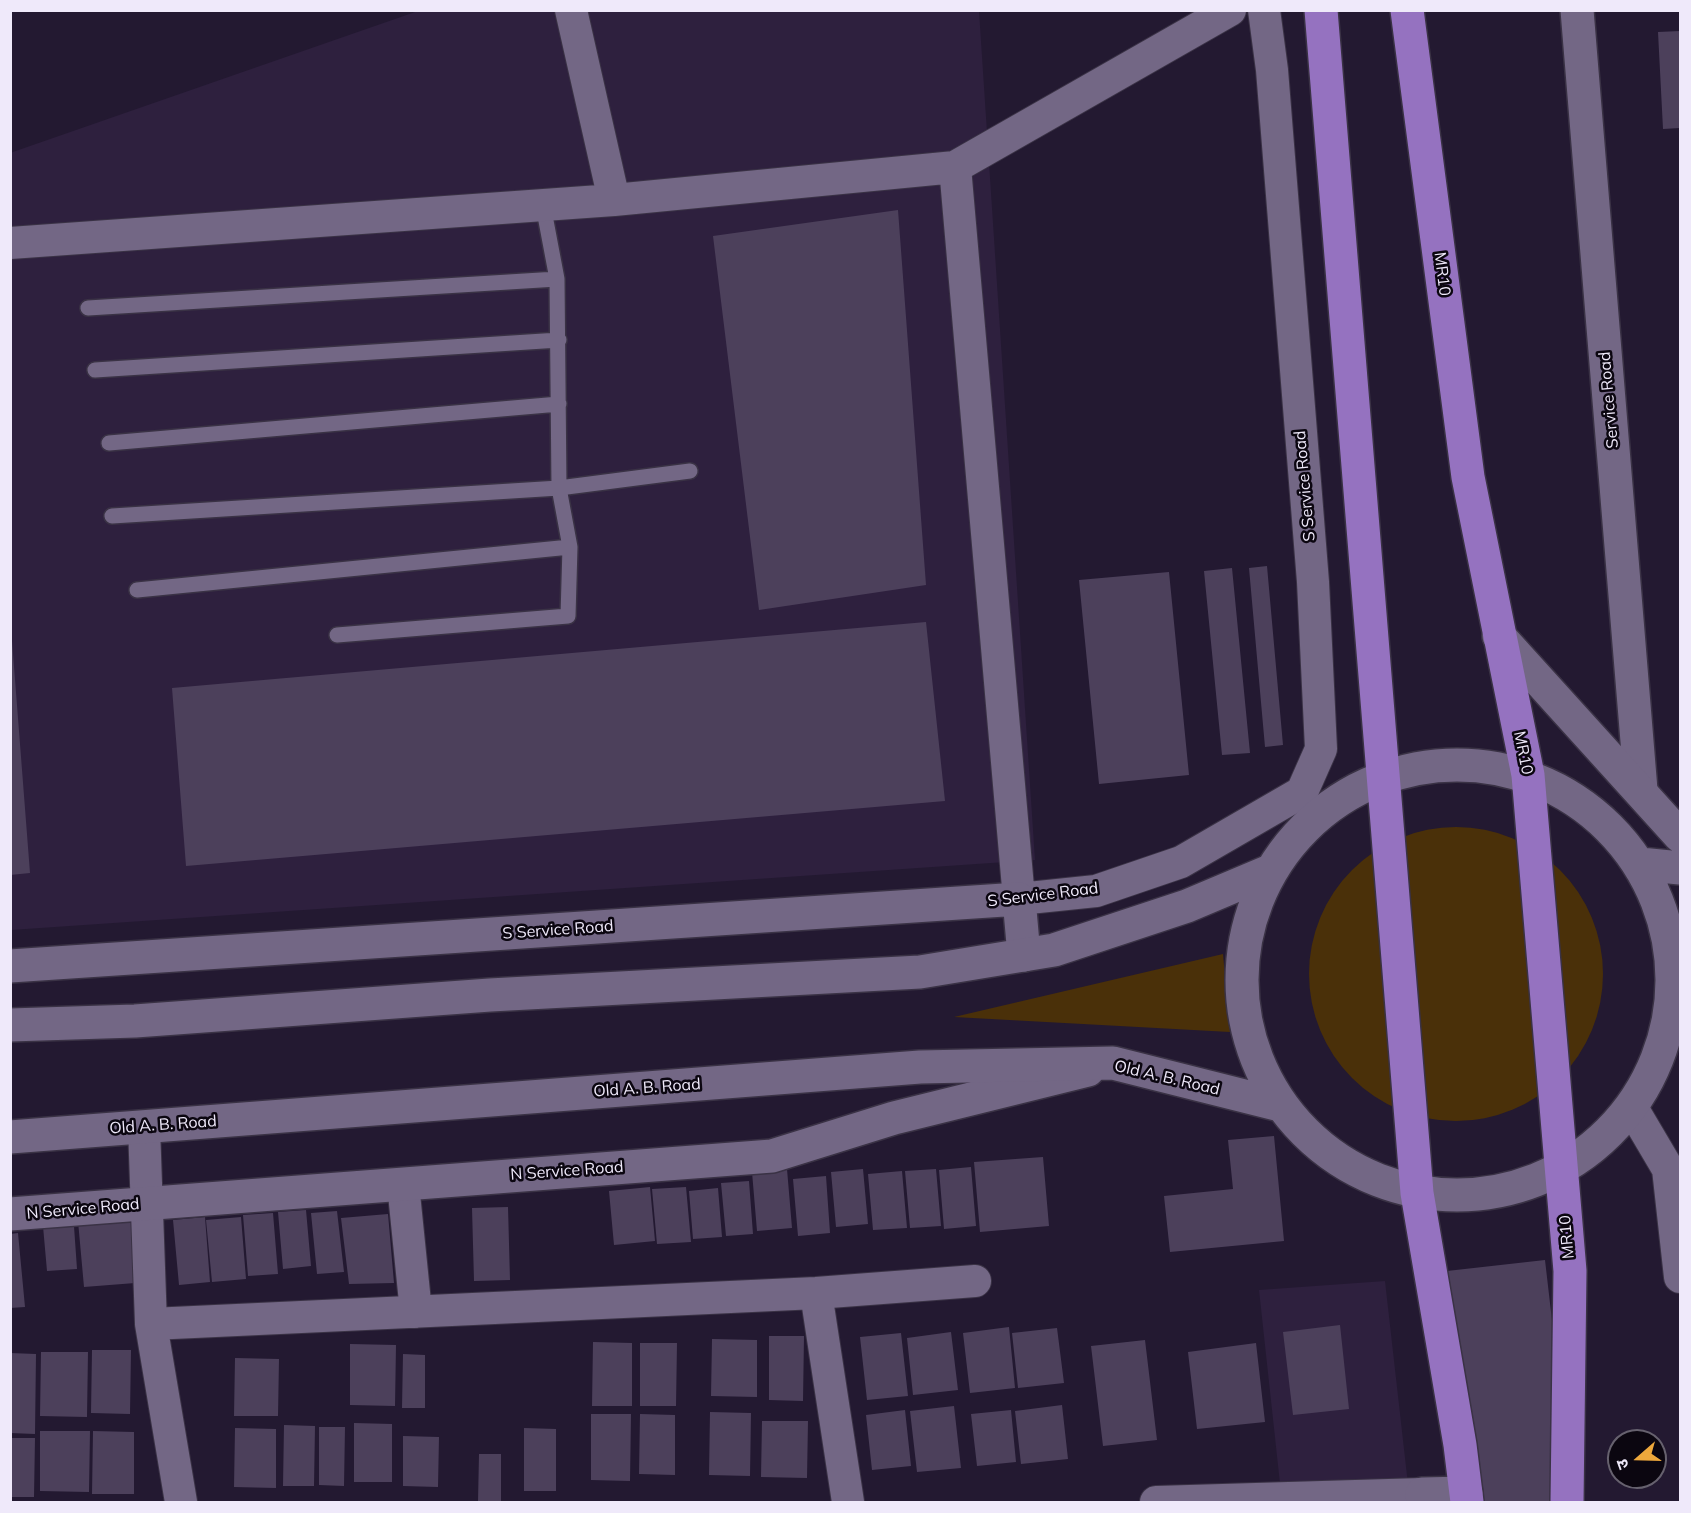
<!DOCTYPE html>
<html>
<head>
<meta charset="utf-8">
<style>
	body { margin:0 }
	#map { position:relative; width:1691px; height:1513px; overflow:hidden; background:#231931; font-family:Mulish,"Noto Sans Devanagari",sans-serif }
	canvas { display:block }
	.frame { position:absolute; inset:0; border:12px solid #efe9fa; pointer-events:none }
	.north { position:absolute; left:1607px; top:1429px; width:60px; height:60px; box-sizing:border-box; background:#0b0610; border:2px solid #66616e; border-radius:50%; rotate:250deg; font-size:16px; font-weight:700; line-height:24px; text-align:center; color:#efe9fa }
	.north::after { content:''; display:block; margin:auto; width:21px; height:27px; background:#eea83c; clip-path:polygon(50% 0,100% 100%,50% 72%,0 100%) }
</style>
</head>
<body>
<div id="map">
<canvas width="1691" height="1513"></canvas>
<div class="frame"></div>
<div class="north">उ</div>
</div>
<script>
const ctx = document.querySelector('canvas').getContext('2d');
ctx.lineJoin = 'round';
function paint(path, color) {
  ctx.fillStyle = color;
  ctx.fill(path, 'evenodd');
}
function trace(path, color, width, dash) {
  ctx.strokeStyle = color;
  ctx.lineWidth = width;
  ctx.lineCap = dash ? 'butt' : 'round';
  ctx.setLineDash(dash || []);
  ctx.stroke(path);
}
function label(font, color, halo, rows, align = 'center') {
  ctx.font = font + ' Mulish,sans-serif';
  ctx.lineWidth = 5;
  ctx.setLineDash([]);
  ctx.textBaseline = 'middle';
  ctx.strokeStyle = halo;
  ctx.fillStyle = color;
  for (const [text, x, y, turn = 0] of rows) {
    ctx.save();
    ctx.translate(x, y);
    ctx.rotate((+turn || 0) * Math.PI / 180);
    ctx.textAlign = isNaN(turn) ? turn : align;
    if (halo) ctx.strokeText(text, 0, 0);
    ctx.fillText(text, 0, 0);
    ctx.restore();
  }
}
paint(new Path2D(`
	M 418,11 L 979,11 L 1035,860 L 11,930 L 10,153 Z
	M 1385,1281 L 1410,1502 L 1282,1502 L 1259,1290 Z`), '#2e203e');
paint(new Path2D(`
	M1309 974a147 147 0 1 1 294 0a147 147 0 1 1-294 0Z
	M 1223,954 L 1230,1032 L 954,1017 Z`), '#4a3009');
paint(new Path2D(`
	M 1680,31 L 1680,128 L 1663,129 L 1658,32 Z
	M 898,210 L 926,585 L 759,610 L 713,236 Z
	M 1267,566 L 1283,745 L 1265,747 L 1249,568 Z
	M 1232,568 L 1250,753 L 1222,755 L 1204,571 Z
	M 1169,572 L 1189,775 L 1099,784 L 1079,580 Z
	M 10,615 L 30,873 L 10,875 Z
	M 926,622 L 945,801 L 186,866 L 172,688 Z
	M 1274,1136 L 1284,1241 L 1170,1252 L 1164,1196 L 1233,1189 L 1228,1140 Z
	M 1043,1157 L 1049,1226 L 980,1232 L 974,1162 Z
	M 971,1167 L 976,1226 L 944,1229 L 939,1170 Z
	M 787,1169 L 792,1228 L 757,1231 L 752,1172 Z
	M 863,1169 L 868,1224 L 836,1227 L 831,1172 Z
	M 936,1169 L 941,1226 L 910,1228 L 905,1171 Z
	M 902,1171 L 907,1228 L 873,1230 L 868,1174 Z
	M 826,1176 L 830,1233 L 798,1236 L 793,1179 Z
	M 749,1181 L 753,1234 L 726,1236 L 721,1183 Z
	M 650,1187 L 655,1241 L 614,1245 L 609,1191 Z
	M 686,1187 L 691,1242 L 657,1244 L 652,1189 Z
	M 718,1188 L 722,1237 L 693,1239 L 689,1191 Z
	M 141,1204 L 148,1282 L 84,1287 L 77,1210 Z
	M 508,1207 L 510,1280 L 474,1281 L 472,1208 Z
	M 306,1210 L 311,1266 L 283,1269 L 278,1212 Z
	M 337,1211 L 344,1272 L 317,1274 L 311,1213 Z
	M 73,1212 L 77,1269 L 47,1271 L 42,1215 Z
	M 273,1213 L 278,1274 L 248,1276 L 243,1215 Z
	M 388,1214 L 394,1283 L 349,1284 L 341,1218 Z
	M 205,1217 L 210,1282 L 179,1285 L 173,1220 Z
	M 241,1217 L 246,1279 L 212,1282 L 206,1220 Z
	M 18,1233 L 25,1307 L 10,1308 L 10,1234 Z
	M 1545,1260 L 1573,1502 L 1464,1502 L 1438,1272 Z
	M 1340,1325 L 1349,1409 L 1293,1415 L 1283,1332 Z
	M 1009,1327 L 1015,1388 L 970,1393 L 963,1333 Z
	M 1057,1328 L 1064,1383 L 1018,1388 L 1012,1333 Z
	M 951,1332 L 958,1390 L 913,1395 L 907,1338 Z
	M 901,1333 L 908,1396 L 867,1400 L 860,1337 Z
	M 769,1336 L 804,1336 L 803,1401 L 769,1400 Z
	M 712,1339 L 757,1340 L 757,1397 L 711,1396 Z
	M 1145,1340 L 1157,1440 L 1103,1446 L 1091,1346 Z
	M 593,1342 L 632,1343 L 632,1406 L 592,1406 Z
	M 640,1343 L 677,1343 L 676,1406 L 640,1406 Z
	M 1256,1343 L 1265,1422 L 1197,1429 L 1188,1352 Z
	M 350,1344 L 396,1345 L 395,1406 L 350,1405 Z
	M 92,1350 L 131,1350 L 130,1414 L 91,1413 Z
	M 41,1352 L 88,1352 L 87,1417 L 40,1416 Z
	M 10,1353 L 36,1354 L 35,1434 L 10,1433 Z
	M 403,1354 L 425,1355 L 425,1408 L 402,1408 Z
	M 235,1358 L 279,1359 L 278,1416 L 234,1416 Z
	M 1062,1405 L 1068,1459 L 1021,1464 L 1015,1411 Z
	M 954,1406 L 961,1468 L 917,1472 L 910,1411 Z
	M 905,1410 L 911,1466 L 872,1470 L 866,1415 Z
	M 1011,1410 L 1016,1462 L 977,1466 L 971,1414 Z
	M 710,1412 L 751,1413 L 750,1476 L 709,1475 Z
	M 591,1414 L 631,1414 L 630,1481 L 591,1480 Z
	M 640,1414 L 675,1415 L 675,1475 L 639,1474 Z
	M 762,1421 L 808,1421 L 807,1478 L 761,1477 Z
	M 354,1423 L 392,1424 L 392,1482 L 354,1482 Z
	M 284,1425 L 315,1426 L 314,1486 L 283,1486 Z
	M 319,1427 L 345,1427 L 344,1486 L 319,1485 Z
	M 235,1428 L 276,1429 L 276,1488 L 234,1487 Z
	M 524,1428 L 556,1429 L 556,1491 L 524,1491 Z
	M 40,1431 L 90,1431 L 89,1492 L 40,1491 Z
	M 93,1431 L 134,1432 L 134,1494 L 92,1494 Z
	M 403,1436 L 439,1437 L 438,1487 L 403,1486 Z
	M 10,1438 L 35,1438 L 34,1497 L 10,1497 Z
	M 479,1454 L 501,1454 L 501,1502 L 478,1502 Z`), '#4c405b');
const service = new Path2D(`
	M 88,308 L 557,279
	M 95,370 L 559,340
	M 109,443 L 559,404
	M 112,516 L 559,488 L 690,471
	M 137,590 L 570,547
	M 337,635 L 568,616 L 570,547 L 559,488 L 557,279 L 543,205`);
const minor = new Path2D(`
	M 571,10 L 614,200
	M 955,167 L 1019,899 L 1096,891 L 1181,862 L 1302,792 L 1321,749 L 1313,582 L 1272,70 L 1264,10
	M 10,243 L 614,200 L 955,167 L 1230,10
	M 1632,1108 L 1668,1169 L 1680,1277
	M 144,1127 L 151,1324 L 181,1502
	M 403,1184 L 416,1312
	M 816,1293 L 848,1502
	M 151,1324 L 816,1293 L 975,1281
	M 1156,1502 L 1422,1494`);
const tertiary = new Path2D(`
	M 1577,10 L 1641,790
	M 10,966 L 1019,899 L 1024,955
	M 10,1214 L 772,1156 L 894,1118 L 1088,1070
	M 1423,1502 L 1422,1494 L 1466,1493`);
const secondary = new Path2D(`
	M 1499,636 L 1680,836
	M1242 980a215 215 0 1 1 430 0a215 215 0 1 1-430 0Z
	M 1640,864 L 1680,868
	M 10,1025 L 135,1021 L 490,995 L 920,972 L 1054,950 L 1187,906 L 1270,871
	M 10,1137 L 920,1067 L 1113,1063 L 1280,1105`);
const primary = new Path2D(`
	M 1321,10 L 1417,1193 L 1460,1445 L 1467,1502
	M 1407,10 L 1468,477 L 1528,775 L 1570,1271 L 1567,1502`);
trace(service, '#3a3245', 18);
trace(minor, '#3a3245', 34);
trace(tertiary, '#3a3245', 36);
trace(secondary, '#3a3245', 36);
trace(primary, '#3a3245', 36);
trace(service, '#736785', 15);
trace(minor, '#736785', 32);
trace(tertiary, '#736785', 33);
trace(secondary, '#736785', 33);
trace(primary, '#9572c0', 33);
label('16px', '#efe9fa', '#0b0610', [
	["MR10",1442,274,83],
	["Service Road",1609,400,-95],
	["S Service Road",1305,486,-95],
	["MR10",1523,753,79],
	["S Service Road",1043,895,-7],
	["S Service Road",558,930,-4],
	["Old A. B. Road",1167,1078,13],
	["Old A. B. Road",647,1088,-4],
	["Old A. B. Road",163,1125,-4],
	["N Service Road",567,1171,-4],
	["N Service Road",83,1209,-5],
	["MR10",1567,1237,-95]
]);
</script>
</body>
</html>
